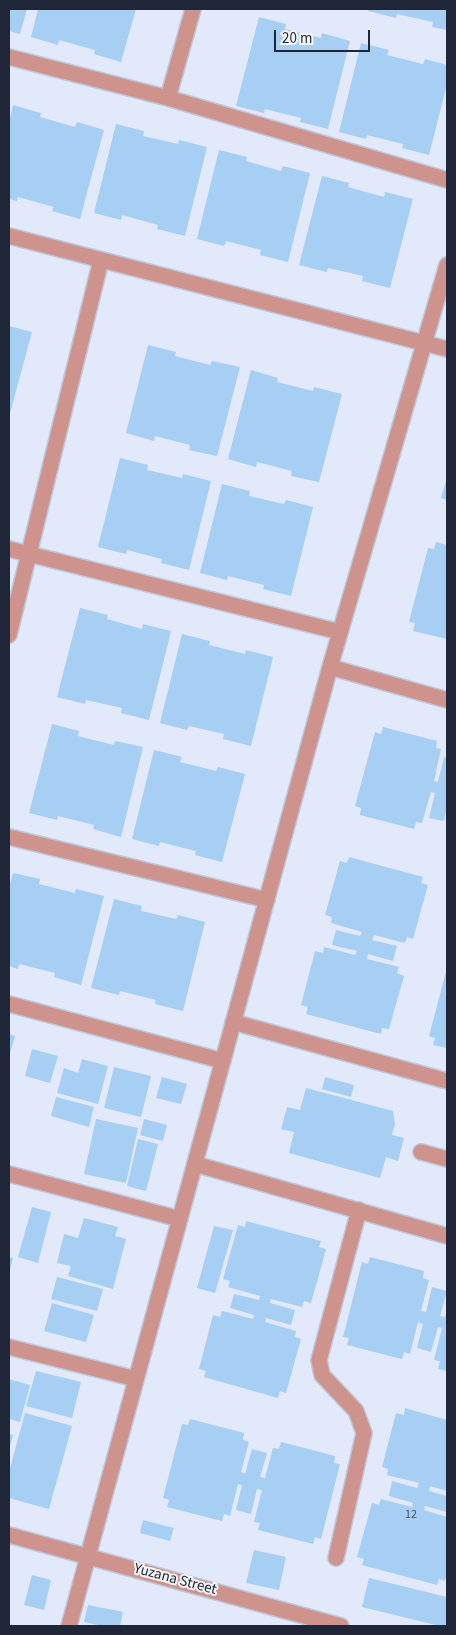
<!DOCTYPE html>
<html>
<head>
<meta charset="utf-8">
<style>
	body { margin:0 }
	#map { position:relative; width:456px; height:1635px; overflow:hidden; background:#e1e9fb; font-family:"Source Sans 3",sans-serif }
	canvas { display:block }
	.frame { position:absolute; inset:0; border:10px solid #1f2637; pointer-events:none }
	.scale { position:absolute; left:274px; top:30px; width:96px; height:22px; box-sizing:border-box; border:2px solid #1f2637; border-top:0; padding-left:6px; font-size:15px; line-height:18px; white-space:nowrap; color:#1f2637; -webkit-text-stroke:4px #f6f6f6; paint-order:stroke }
</style>
</head>
<body>
<div id="map">
<canvas width="456" height="1635"></canvas>
<div class="frame"></div>
<div class="scale">20 m</div>
</div>
<script>
const ctx = document.querySelector('canvas').getContext('2d');
ctx.lineJoin = 'round';
function paint(path, color) {
  ctx.fillStyle = color;
  ctx.fill(path, 'evenodd');
}
function trace(path, color, width, dash) {
  ctx.strokeStyle = color;
  ctx.lineWidth = width;
  ctx.lineCap = dash ? 'butt' : 'round';
  ctx.setLineDash(dash || []);
  ctx.stroke(path);
}
function label(font, color, halo, rows, align = 'center') {
  ctx.font = font + ' "Source Sans 3",sans-serif';
  ctx.lineWidth = 4;
  ctx.setLineDash([]);
  ctx.textBaseline = 'middle';
  ctx.strokeStyle = halo;
  ctx.fillStyle = color;
  for (const [text, x, y, turn = 0] of rows) {
    ctx.save();
    ctx.translate(x, y);
    ctx.rotate((+turn || 0) * Math.PI / 180);
    ctx.textAlign = isNaN(turn) ? turn : align;
    if (halo) ctx.strokeText(text, 0, 0);
    ctx.fillText(text, 0, 0);
    ctx.restore();
  }
}
paint(new Path2D(`
	M 9,9 L 27,9 L 20,34 L 9,31 Z
	M 38,9 L 136,9 L 121,62 L 94,54 L 95,50 L 59,40 L 58,45 L 31,37 Z
	M 369,9 L 447,9 L 447,30 L 432,27 L 433,22 L 397,14 L 396,18 L 368,11 Z
	M 259,17 L 286,24 L 285,29 L 321,38 L 322,33 L 350,41 L 328,129 L 300,122 L 301,118 L 265,109 L 264,113 L 236,106 Z
	M 361,43 L 389,50 L 387,55 L 423,64 L 425,59 L 447,65 L 447,84 L 429,155 L 402,148 L 403,144 L 367,135 L 366,139 L 339,132 Z
	M 13,105 L 41,113 L 40,117 L 75,127 L 77,122 L 104,130 L 80,219 L 52,211 L 54,207 L 18,197 L 17,201 L 9,199 L 9,123 Z
	M 116,124 L 144,131 L 143,136 L 178,144 L 179,140 L 207,147 L 185,236 L 157,229 L 158,225 L 122,215 L 121,220 L 94,213 Z
	M 219,150 L 247,157 L 246,161 L 281,171 L 283,166 L 310,173 L 288,262 L 260,255 L 261,250 L 226,241 L 224,246 L 197,239 Z
	M 322,176 L 349,183 L 348,187 L 384,197 L 385,192 L 413,199 L 390,288 L 362,281 L 363,276 L 328,268 L 327,272 L 299,265 Z
	M 9,326 L 32,332 L 9,417 Z
	M 148,345 L 176,352 L 175,356 L 210,365 L 212,361 L 240,367 L 217,456 L 189,450 L 190,445 L 155,436 L 154,441 L 126,433 Z
	M 251,370 L 278,378 L 277,382 L 313,391 L 314,387 L 342,394 L 319,482 L 291,476 L 292,471 L 257,462 L 256,467 L 228,459 Z
	M 120,458 L 148,465 L 147,470 L 182,478 L 183,474 L 211,481 L 189,570 L 161,563 L 162,559 L 127,550 L 126,554 L 98,547 Z
	M 447,477 L 447,500 L 441,498 Z
	M 222,484 L 250,491 L 249,496 L 284,504 L 286,500 L 313,507 L 291,596 L 263,589 L 264,585 L 228,576 L 227,580 L 200,573 Z
	M 436,542 L 447,545 L 447,639 L 413,631 L 415,623 L 409,622 L 428,548 L 434,549 Z
	M 80,608 L 108,615 L 107,619 L 142,629 L 143,624 L 171,631 L 149,720 L 121,713 L 122,708 L 86,700 L 85,704 L 57,697 Z
	M 182,634 L 210,641 L 209,645 L 245,654 L 246,650 L 273,657 L 251,746 L 223,739 L 224,734 L 189,726 L 187,730 L 160,723 Z
	M 52,724 L 79,731 L 78,736 L 114,745 L 115,741 L 143,747 L 121,837 L 93,829 L 94,825 L 58,816 L 57,820 L 29,813 Z
	M 383,727 L 437,741 L 436,748 L 441,749 L 434,781 L 438,782 L 444,757 L 447,758 L 447,807 L 444,821 L 429,818 L 435,793 L 431,792 L 422,823 L 416,822 L 414,829 L 360,815 L 361,808 L 355,806 L 375,732 L 381,734 Z
	M 154,750 L 182,757 L 180,762 L 216,771 L 218,767 L 245,774 L 222,862 L 195,855 L 196,851 L 160,842 L 159,846 L 132,839 Z
	M 349,857 L 423,877 L 421,883 L 428,885 L 413,939 L 407,937 L 405,943 L 374,935 L 372,940 L 397,946 L 393,961 L 368,954 L 367,959 L 399,967 L 397,973 L 404,976 L 389,1029 L 382,1028 L 381,1034 L 306,1014 L 308,1007 L 301,1005 L 315,951 L 323,953 L 324,947 L 355,955 L 357,951 L 332,945 L 336,930 L 360,936 L 362,932 L 331,923 L 332,917 L 325,915 L 340,861 L 347,863 Z
	M 13,873 L 40,879 L 39,884 L 75,893 L 76,889 L 104,896 L 81,985 L 54,977 L 55,973 L 19,964 L 18,969 L 9,966 L 9,888 Z
	M 114,899 L 142,906 L 141,911 L 176,919 L 178,915 L 205,922 L 183,1011 L 155,1004 L 156,1000 L 120,991 L 119,995 L 91,988 Z
	M 447,968 L 447,1048 L 433,1045 L 435,1038 L 429,1036 Z
	M 9,1034 L 15,1036 L 9,1057 Z
	M 32,1049 L 58,1056 L 50,1083 L 25,1076 Z
	M 82,1059 L 108,1066 L 98,1104 L 57,1093 L 64,1068 L 78,1073 Z
	M 114,1067 L 151,1076 L 141,1117 L 104,1108 Z
	M 162,1077 L 187,1084 L 181,1104 L 156,1098 Z
	M 325,1077 L 354,1085 L 351,1097 L 322,1089 Z
	M 306,1088 L 393,1111 L 395,1124 L 392,1135 L 404,1138 L 398,1161 L 386,1157 L 380,1178 L 289,1153 L 294,1132 L 281,1129 L 287,1107 L 300,1110 Z
	M 56,1097 L 94,1107 L 89,1127 L 51,1116 Z
	M 96,1119 L 138,1128 L 126,1183 L 84,1174 Z
	M 144,1119 L 167,1125 L 163,1141 L 140,1135 Z
	M 138,1139 L 158,1144 L 146,1191 L 127,1186 Z
	M 32,1207 L 51,1212 L 38,1263 L 18,1257 Z
	M 84,1218 L 118,1227 L 115,1236 L 126,1239 L 113,1289 L 68,1276 L 71,1266 L 57,1263 L 64,1234 L 78,1238 Z
	M 246,1221 L 321,1241 L 319,1247 L 326,1249 L 311,1303 L 304,1301 L 302,1307 L 271,1299 L 270,1303 L 295,1310 L 291,1325 L 266,1318 L 265,1322 L 296,1331 L 295,1337 L 301,1339 L 286,1393 L 280,1391 L 278,1398 L 204,1377 L 206,1371 L 199,1369 L 213,1315 L 220,1317 L 222,1311 L 253,1319 L 254,1315 L 230,1308 L 234,1294 L 259,1300 L 260,1296 L 228,1287 L 230,1281 L 223,1279 L 238,1225 L 245,1227 Z
	M 214,1226 L 233,1230 L 215,1293 L 197,1288 Z
	M 9,1257 L 13,1258 L 9,1274 Z
	M 370,1257 L 424,1271 L 423,1278 L 429,1280 L 421,1311 L 426,1312 L 432,1287 L 447,1291 L 440,1316 L 445,1317 L 447,1312 L 447,1371 L 438,1369 L 440,1361 L 434,1360 L 442,1328 L 438,1327 L 431,1352 L 417,1348 L 423,1324 L 418,1322 L 410,1354 L 404,1352 L 402,1359 L 347,1345 L 349,1338 L 343,1337 L 362,1262 L 368,1264 Z
	M 57,1277 L 103,1289 L 97,1311 L 51,1299 Z
	M 52,1303 L 94,1315 L 86,1342 L 44,1331 Z
	M 36,1371 L 81,1382 L 72,1418 L 26,1406 Z
	M 9,1379 L 30,1385 L 20,1422 L 9,1419 Z
	M 405,1408 L 447,1420 L 447,1491 L 430,1486 L 429,1491 L 447,1496 L 447,1512 L 425,1506 L 424,1510 L 447,1517 L 447,1574 L 445,1581 L 439,1579 L 437,1585 L 362,1565 L 364,1559 L 357,1557 L 372,1503 L 379,1505 L 381,1499 L 412,1507 L 413,1503 L 389,1496 L 392,1481 L 417,1488 L 419,1483 L 387,1475 L 388,1469 L 382,1467 L 396,1413 L 404,1415 Z
	M 25,1413 L 72,1426 L 49,1509 L 9,1498 L 9,1472 Z
	M 190,1419 L 244,1433 L 243,1440 L 249,1442 L 241,1472 L 245,1474 L 252,1449 L 267,1453 L 260,1477 L 265,1478 L 273,1448 L 279,1449 L 281,1442 L 335,1456 L 334,1463 L 340,1464 L 321,1539 L 315,1537 L 313,1544 L 258,1530 L 260,1523 L 254,1522 L 262,1490 L 257,1489 L 251,1514 L 236,1510 L 242,1485 L 238,1484 L 230,1516 L 224,1514 L 222,1521 L 167,1507 L 169,1500 L 163,1498 L 182,1424 L 188,1425 Z
	M 9,1434 L 13,1435 L 9,1450 Z
	M 143,1520 L 174,1528 L 170,1541 L 140,1533 Z
	M 254,1550 L 286,1557 L 279,1590 L 246,1583 Z
	M 32,1575 L 51,1580 L 44,1610 L 24,1605 Z
	M 369,1578 L 447,1597 L 447,1626 L 440,1626 L 362,1607 Z
	M 88,1605 L 123,1612 L 120,1626 L 103,1626 L 84,1622 Z`), '#a7cef3');
const minor = new Path2D(`
	M 9,57 L 168,98 L 447,180
	M 168,98 L 193,9
	M 9,236 L 447,349
	M 9,549 L 340,632
	M 9,635 L 101,260
	M 330,667 L 447,700
	M 9,837 L 267,900
	M 9,1004 L 223,1061
	M 233,1022 L 447,1081
	M 421,1152 L 447,1159
	M 195,1164 L 447,1236
	M 9,1174 L 180,1219
	M 9,1347 L 136,1379
	M 9,1535 L 341,1626
	M 336,1558 L 364,1433 L 356,1411 L 322,1375 L 319,1360 L 359,1210
	M 69,1626 L 330,667 L 447,265`);
trace(minor, '#bec6d8', 18);
trace(minor, '#cd938c', 15);
label('12px', '#415066', null, [
	["12",411,1515]
]);
label('15px', '#1f2637', '#f6f6f6', [
	["Yuzana Street",175,1580,15]
]);
</script>
</body>
</html>
